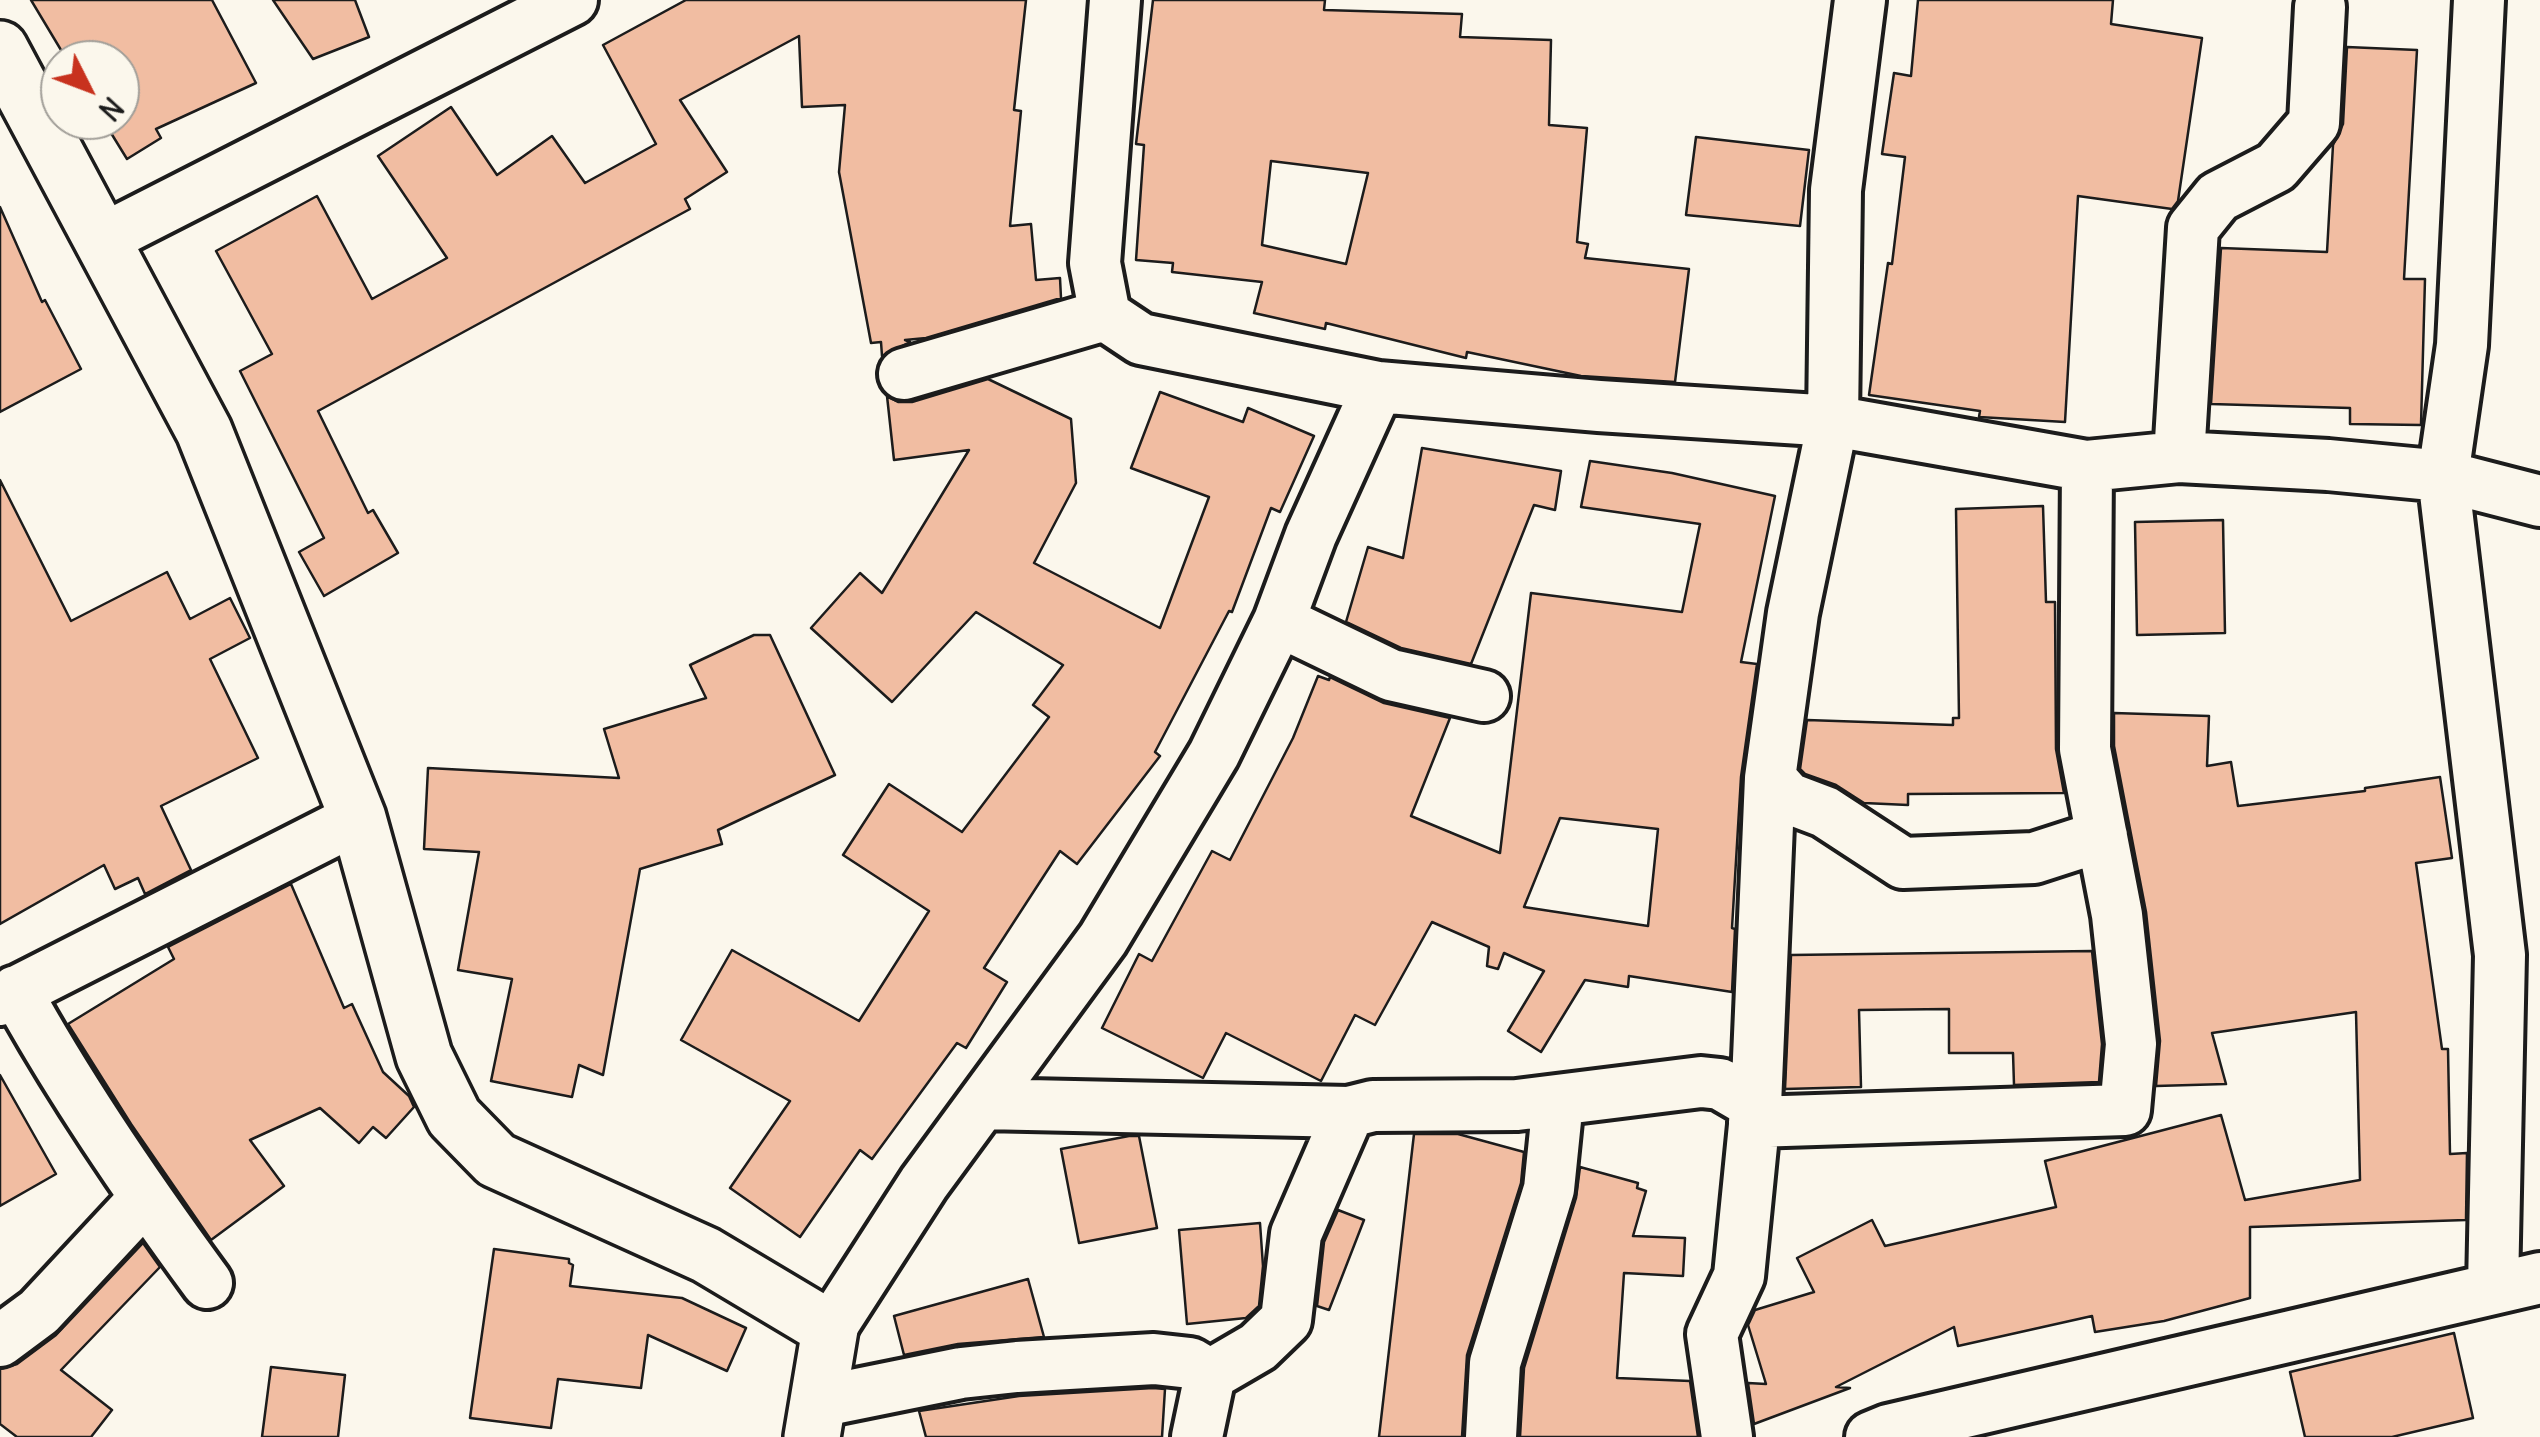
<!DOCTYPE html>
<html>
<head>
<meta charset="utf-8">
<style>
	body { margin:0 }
	#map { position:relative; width:2540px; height:1437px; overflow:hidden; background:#fbf7ec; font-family:Delius,sans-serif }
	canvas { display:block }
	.north { position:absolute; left:40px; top:40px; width:100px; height:100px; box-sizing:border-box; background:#fbf7ec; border:2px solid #a29f99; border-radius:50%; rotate:132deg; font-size:28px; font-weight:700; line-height:40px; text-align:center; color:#1c1c1c }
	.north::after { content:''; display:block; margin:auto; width:35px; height:45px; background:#c8321e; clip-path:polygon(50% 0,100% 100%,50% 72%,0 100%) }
</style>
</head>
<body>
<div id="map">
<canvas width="2540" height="1437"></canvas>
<div class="north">N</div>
</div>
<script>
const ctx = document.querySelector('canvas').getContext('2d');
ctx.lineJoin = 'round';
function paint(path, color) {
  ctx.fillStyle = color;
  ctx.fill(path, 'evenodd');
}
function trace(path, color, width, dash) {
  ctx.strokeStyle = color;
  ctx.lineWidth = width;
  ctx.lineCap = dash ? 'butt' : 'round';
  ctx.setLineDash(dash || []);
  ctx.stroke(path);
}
const building = new Path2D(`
	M 31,0 L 212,0 L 256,83 L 156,129 L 161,138 L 127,159 L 103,120 L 120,120 L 120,60 L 67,60 Z
	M 273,0 L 355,0 L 369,37 L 313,59 Z
	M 686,0 L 1026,0 L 1014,110 L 1021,111 L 1010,226 L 1031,224 L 1036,280 L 1060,278 L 1061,298 L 926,338 L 905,340 L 910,342 L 882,356 L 881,342 L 871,343 L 839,172 L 845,105 L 802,107 L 799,36 L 680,100 L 727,172 L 685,199 L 690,209 L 318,411 L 368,513 L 373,510 L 398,553 L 324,596 L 299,552 L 324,538 L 240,371 L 272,354 L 216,251 L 317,196 L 372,299 L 447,258 L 378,156 L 451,107 L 497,175 L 552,136 L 585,183 L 656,144 L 603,45 Z
	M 1153,0 L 1325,0 L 1324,10 L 1462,14 L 1460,37 L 1551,40 L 1549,125 L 1587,128 L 1577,242 L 1588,244 L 1585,258 L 1689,269 L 1675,382 L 1581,376 L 1467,352 L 1466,358 L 1326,323 L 1325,329 L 1254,313 L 1262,282 L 1172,272 L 1173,263 L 1136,260 L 1144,145 L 1136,144 ZM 1271,161 L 1368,173 L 1346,264 L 1262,245 Z
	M 1918,0 L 2113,0 L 2111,24 L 2202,38 L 2178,201 L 2172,209 L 2078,196 L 2065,422 L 1979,417 L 1980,411 L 1869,395 L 1888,263 L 1892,264 L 1905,157 L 1882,154 L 1894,73 L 1911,76 Z
	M 2347,47 L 2417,50 L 2404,279 L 2425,279 L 2421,425 L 2350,424 L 2350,408 L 2211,404 L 2221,248 L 2327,252 L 2333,145 L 2343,124 Z
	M 1696,137 L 1809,150 L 1800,226 L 1686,215 Z
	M 0,207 L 42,302 L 45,300 L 81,369 L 0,412 Z
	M 988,379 L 1071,419 L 1076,483 L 1034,563 L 1160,628 L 1209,497 L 1131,468 L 1160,392 L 1243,422 L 1248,408 L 1314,436 L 1280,512 L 1271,508 L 1232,612 L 1229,611 L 1155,752 L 1160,756 L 1077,864 L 1060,851 L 984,968 L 1007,982 L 966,1048 L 957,1043 L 872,1159 L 860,1150 L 800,1237 L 730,1188 L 790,1101 L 681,1040 L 732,950 L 859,1021 L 929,911 L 843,855 L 889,784 L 962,832 L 1049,717 L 1033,705 L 1063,665 L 976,612 L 892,702 L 811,628 L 860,573 L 882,593 L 969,450 L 894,460 L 887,396 L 898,402 L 912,402 Z
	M 1422,448 L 1561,471 L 1555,510 L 1534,505 L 1471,664 L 1401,648 L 1346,622 L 1368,547 L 1403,558 Z
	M 1590,461 L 1672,473 L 1775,496 L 1741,662 L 1757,664 L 1741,777 L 1732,928 L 1735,929 L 1732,992 L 1629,976 L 1628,987 L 1585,980 L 1541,1052 L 1508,1031 L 1544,971 L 1504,953 L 1498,969 L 1487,966 L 1489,947 L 1432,922 L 1375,1025 L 1355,1015 L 1321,1081 L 1226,1033 L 1203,1078 L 1102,1028 L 1139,954 L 1152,961 L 1212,851 L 1230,860 L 1293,738 L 1318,676 L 1329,680 L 1330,677 L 1384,703 L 1450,718 L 1411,816 L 1500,853 L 1531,593 L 1682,612 L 1700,524 L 1581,507 ZM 1560,818 L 1658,829 L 1648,926 L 1524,907 Z
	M 0,480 L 71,621 L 167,572 L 190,619 L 230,598 L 250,638 L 210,659 L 258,758 L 161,806 L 191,870 L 145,894 L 138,878 L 115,889 L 104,865 L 0,924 Z
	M 2043,506 L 2046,602 L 2055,602 L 2056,749 L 2064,793 L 1908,794 L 1908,805 L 1864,803 L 1836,785 L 1805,774 L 1800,769 L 1807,720 L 1953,725 L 1953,718 L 1959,718 L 1956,509 Z
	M 2223,520 L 2225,633 L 2137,635 L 2135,522 Z
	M 754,635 L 770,635 L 835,775 L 718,830 L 722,844 L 640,869 L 603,1075 L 579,1065 L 572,1097 L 491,1081 L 512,979 L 458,970 L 479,852 L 424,849 L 428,768 L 619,778 L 604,729 L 706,698 L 690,665 Z
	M 2114,713 L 2209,716 L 2207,766 L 2231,762 L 2238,806 L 2365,791 L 2365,788 L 2440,777 L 2452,858 L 2416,863 L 2442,1049 L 2448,1049 L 2450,1154 L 2467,1153 L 2466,1220 L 2250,1227 L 2250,1298 L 2164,1321 L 2095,1332 L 2092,1316 L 1958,1346 L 1954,1327 L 1836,1387 L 1850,1388 L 1754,1424 L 1748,1383 L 1766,1384 L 1748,1325 L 1755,1310 L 1814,1292 L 1797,1258 L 1872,1220 L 1885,1246 L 2056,1207 L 2045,1161 L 2221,1115 L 2245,1200 L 2360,1180 L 2356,1012 L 2212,1033 L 2226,1084 L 2156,1086 L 2160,1041 L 2146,912 L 2114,746 Z
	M 291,884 L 344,1008 L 352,1004 L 383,1072 L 409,1096 L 414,1107 L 386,1138 L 373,1127 L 359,1143 L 320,1108 L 250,1140 L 284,1186 L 211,1240 L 131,1124 L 68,1024 L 174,959 L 168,947 Z
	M 2092,951 L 2102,1044 L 2099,1082 L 2014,1085 L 2013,1053 L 1949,1053 L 1949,1009 L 1859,1010 L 1861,1087 L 1785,1089 L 1791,955 Z
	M 0,1075 L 56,1174 L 0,1206 Z
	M 1414,1134 L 1458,1134 L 1524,1152 L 1521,1183 L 1467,1355 L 1462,1437 L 1379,1437 Z
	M 1129,1136 L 1139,1136 L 1157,1228 L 1079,1243 L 1061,1149 Z
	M 1580,1167 L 1638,1183 L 1637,1188 L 1646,1191 L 1633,1236 L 1685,1238 L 1683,1276 L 1624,1273 L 1617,1378 L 1690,1381 L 1698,1437 L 1520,1437 L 1524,1368 L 1576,1198 Z
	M 1338,1210 L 1364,1220 L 1329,1310 L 1317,1306 L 1324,1242 Z
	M 1260,1223 L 1263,1266 L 1259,1306 L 1246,1318 L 1187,1324 L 1179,1230 Z
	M 143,1243 L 160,1267 L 61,1370 L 112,1410 L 91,1437 L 17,1437 L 0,1424 L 0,1369 L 17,1364 L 56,1335 Z
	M 494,1249 L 569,1259 L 569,1263 L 573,1265 L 570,1286 L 682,1298 L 746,1328 L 727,1371 L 648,1335 L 641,1388 L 558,1379 L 551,1428 L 470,1418 Z
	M 1028,1279 L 1044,1337 L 958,1344 L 904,1355 L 894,1316 Z
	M 2454,1333 L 2473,1418 L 2392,1437 L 2305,1437 L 2290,1372 Z
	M 271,1367 L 345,1375 L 338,1437 L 262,1437 Z
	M 1153,1388 L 1165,1389 L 1162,1437 L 926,1437 L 919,1411 L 1019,1396 Z`);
paint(building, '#f1bda2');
trace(building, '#1c1c1c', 2.5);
const street = new Path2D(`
	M 1115,0 L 1095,263 L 1105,315 L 1141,339 L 1378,387 L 1599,406 L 1833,421 L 2087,466 L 2179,457 L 2328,465 L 2443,476 L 2540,501
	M 2479,0 L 2462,345 L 2443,476 L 2500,955 L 2493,1287
	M 103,239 L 572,0
	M 904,374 L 1105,315
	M 2179,457 L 2193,228 L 2218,197 L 2276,167 L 2314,123 L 2320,7
	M 1279,621 L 1391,675 L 1484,696
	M 1770,778 L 1788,798 L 1825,812 L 1903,863 L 2034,858 L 2102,836
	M 16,991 C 72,1093 138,1189 207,1283
	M 0,1000 L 358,818
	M 982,1104 L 1349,1112 L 1373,1106 L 1517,1105 L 1701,1082 L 1720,1084 L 1756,1105
	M 1754,1122 L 2125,1110 L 2131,1044 L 2117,915 L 2085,749 L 2087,466
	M 830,1329 L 924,1183 L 1103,939 L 1214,754 L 1279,621 L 1311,535 L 1378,387
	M 0,1341 L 39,1312 L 145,1198
	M 818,1402 L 961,1373 L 1017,1367 L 1154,1359 L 1190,1363 L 1210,1375
	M 1197,1437 L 1210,1375 L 1258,1347 L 1286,1320 L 1296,1234 L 1349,1112
	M 1491,1437 L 1495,1363 L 1549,1189 L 1558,1101
	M 1727,1437 L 1712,1334 L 1739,1276 L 1756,1105 L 1770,778 L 1793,613 L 1833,421 L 1836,190 L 1860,0
	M 1871,1437 L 1888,1430 L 2540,1278`);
const secondary = new Path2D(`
	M 0,49 L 204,431 L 358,818 L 424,1056 L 454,1117 L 496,1160 L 706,1255 L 830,1329 L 812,1437`);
trace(street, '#1c1c1c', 58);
trace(secondary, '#1c1c1c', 62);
trace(street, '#fbf7ec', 50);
trace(secondary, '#fbf7ec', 55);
</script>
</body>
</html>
